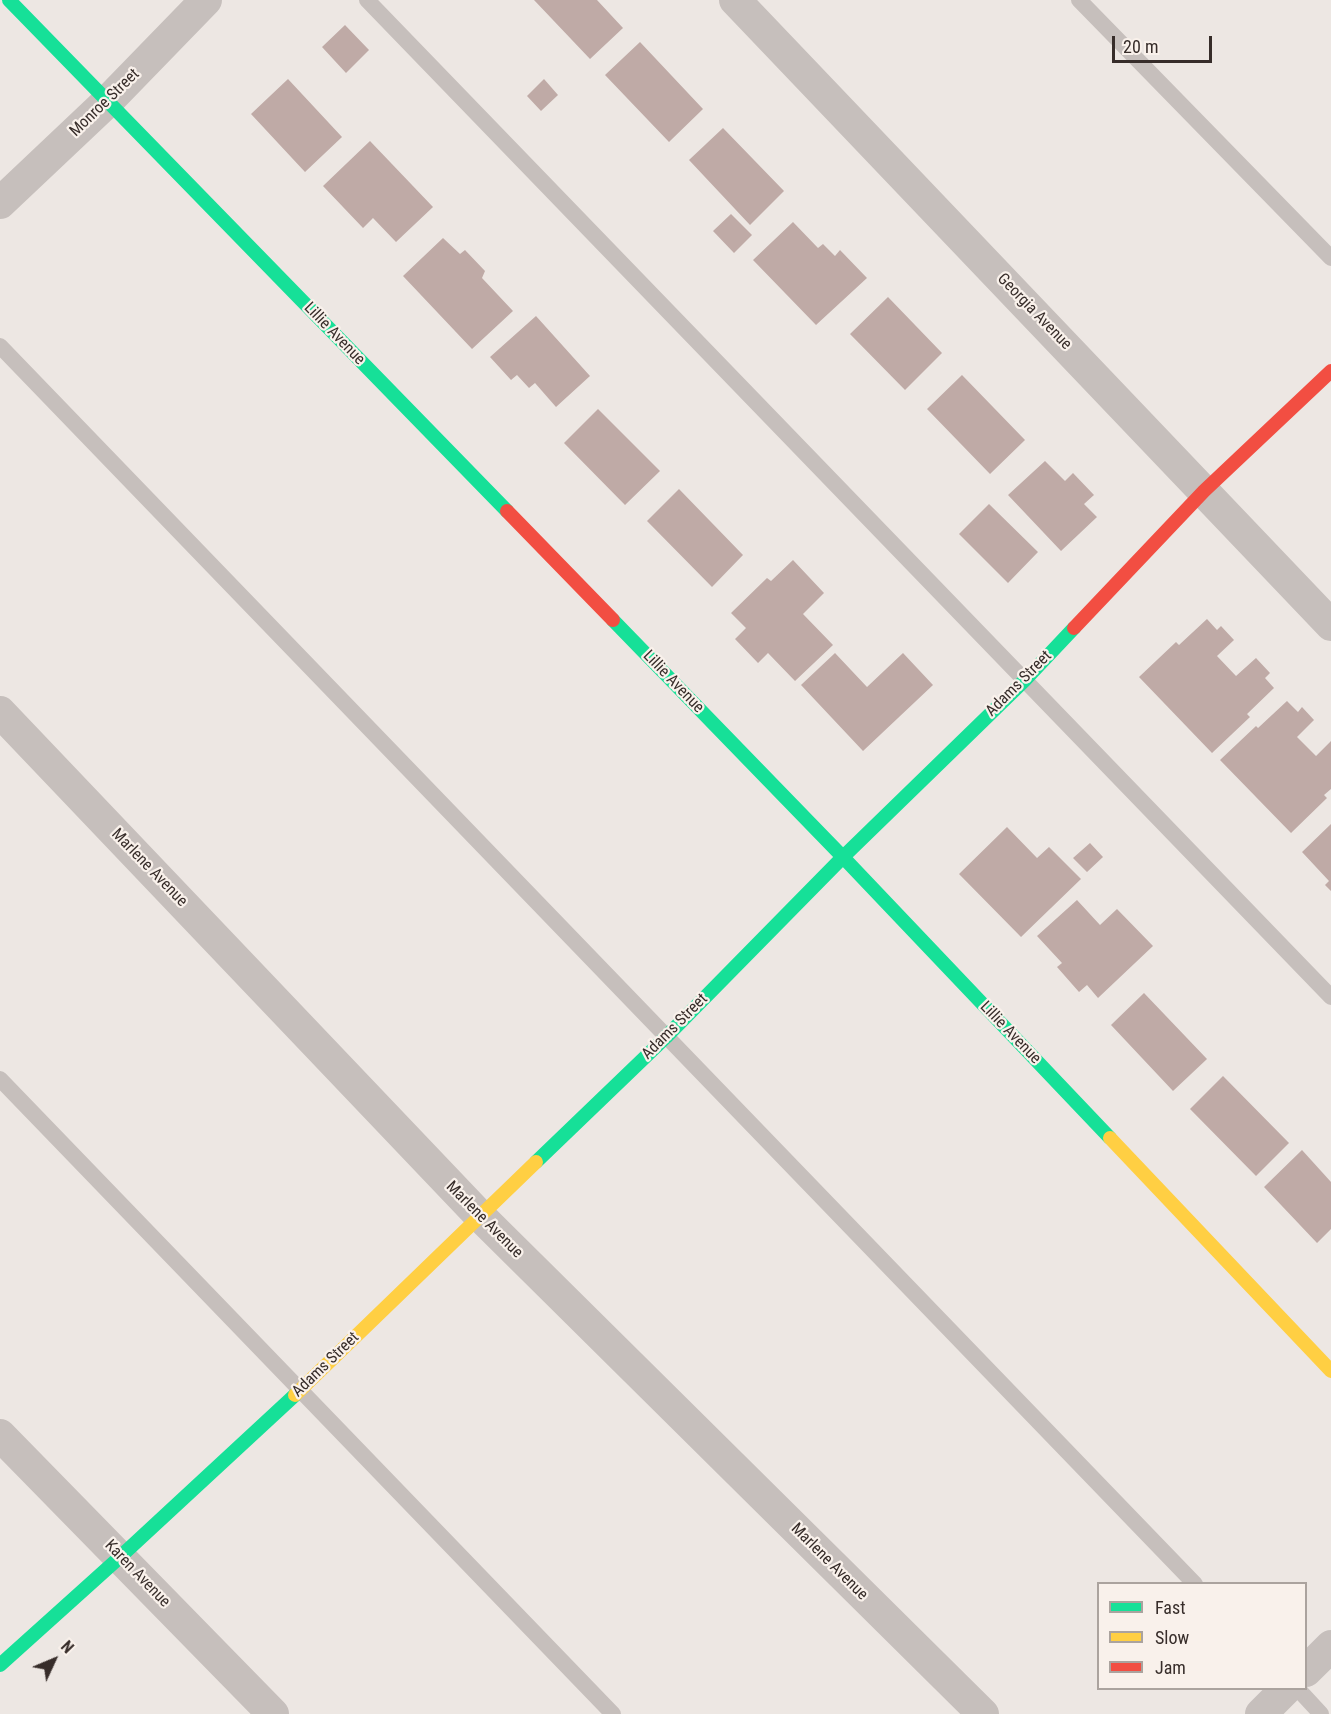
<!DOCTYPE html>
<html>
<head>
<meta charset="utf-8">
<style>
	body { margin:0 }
	#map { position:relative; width:1331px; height:1714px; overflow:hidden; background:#ede7e3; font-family:"Roboto Condensed",sans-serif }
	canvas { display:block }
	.legend { position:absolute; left:1097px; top:1582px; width:210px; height:108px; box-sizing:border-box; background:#f9f1eb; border:2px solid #aba39e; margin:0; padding:8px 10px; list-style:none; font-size:18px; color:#372d2a }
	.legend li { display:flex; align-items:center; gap:12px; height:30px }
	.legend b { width:30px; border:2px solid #aba39e }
	.north { position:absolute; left:24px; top:1630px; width:60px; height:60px; -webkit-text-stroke:4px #f9f1eb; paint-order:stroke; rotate:46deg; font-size:16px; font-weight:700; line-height:24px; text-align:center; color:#372d2a }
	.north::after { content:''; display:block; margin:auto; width:21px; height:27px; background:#372d2a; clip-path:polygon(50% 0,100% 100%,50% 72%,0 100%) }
	.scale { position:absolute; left:1112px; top:36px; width:100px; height:27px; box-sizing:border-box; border:3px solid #372d2a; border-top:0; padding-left:8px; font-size:18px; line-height:21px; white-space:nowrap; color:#372d2a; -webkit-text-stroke:4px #f9f1eb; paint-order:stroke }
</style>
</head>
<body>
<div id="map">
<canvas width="1331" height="1714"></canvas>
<ul class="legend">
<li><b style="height:8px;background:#16e098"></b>Fast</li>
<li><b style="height:8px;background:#ffcf43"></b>Slow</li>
<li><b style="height:8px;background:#f24e42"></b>Jam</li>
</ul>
<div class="north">N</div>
<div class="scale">20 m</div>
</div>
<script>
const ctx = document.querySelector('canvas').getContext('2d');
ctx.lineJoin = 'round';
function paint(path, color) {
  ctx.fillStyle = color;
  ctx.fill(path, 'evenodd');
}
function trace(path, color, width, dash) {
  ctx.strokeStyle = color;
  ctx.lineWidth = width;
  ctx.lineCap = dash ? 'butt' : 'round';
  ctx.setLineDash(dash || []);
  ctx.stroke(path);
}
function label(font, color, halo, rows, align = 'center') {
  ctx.font = font + ' "Roboto Condensed",sans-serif';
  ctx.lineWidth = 4.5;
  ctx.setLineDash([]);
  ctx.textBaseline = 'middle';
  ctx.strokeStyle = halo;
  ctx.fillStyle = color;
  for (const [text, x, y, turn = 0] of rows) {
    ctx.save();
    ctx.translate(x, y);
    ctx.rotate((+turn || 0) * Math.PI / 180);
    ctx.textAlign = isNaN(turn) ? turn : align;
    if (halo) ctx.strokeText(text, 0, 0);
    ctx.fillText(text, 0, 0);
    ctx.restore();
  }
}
paint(new Path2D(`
	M 534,0 L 597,0 L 623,28 L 590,59 Z
	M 345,25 L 369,50 L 346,73 L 322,47 Z
	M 640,42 L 703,109 L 669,142 L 605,75 Z
	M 288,79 L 342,137 L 305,172 L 251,114 Z
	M 544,79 L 558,95 L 541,111 L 527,96 Z
	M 723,128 L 784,191 L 750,225 L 689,160 Z
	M 370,141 L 433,207 L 396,242 L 373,218 L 363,228 L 323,186 Z
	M 731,214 L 752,235 L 734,253 L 713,231 Z
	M 793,222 L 818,248 L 823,244 L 835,256 L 840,250 L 867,278 L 816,325 L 753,260 Z
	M 443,238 L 460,254 L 465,250 L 485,271 L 482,278 L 513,311 L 472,349 L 403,276 Z
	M 888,297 L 942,353 L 905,390 L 850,334 Z
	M 536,316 L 590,376 L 556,407 L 535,383 L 529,388 L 517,375 L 511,380 L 490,357 Z
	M 962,375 L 1025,440 L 990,474 L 927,409 Z
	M 598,409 L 660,471 L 625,505 L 564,443 Z
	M 1045,461 L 1065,481 L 1073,473 L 1094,495 L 1084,504 L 1097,517 L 1061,551 L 1008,495 Z
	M 679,489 L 743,555 L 712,587 L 647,521 Z
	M 989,504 L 1038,552 L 1008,583 L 959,534 Z
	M 793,560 L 824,593 L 803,614 L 833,645 L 795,681 L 768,653 L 758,663 L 735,639 L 746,628 L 731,613 L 767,578 L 771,581 Z
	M 1207,619 L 1217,630 L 1221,626 L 1234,640 L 1217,656 L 1236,676 L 1256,658 L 1270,673 L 1265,678 L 1274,688 L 1247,714 L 1250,717 L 1212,753 L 1139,677 L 1176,642 L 1179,645 Z
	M 835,653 L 867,687 L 903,653 L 933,685 L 863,751 L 801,685 Z
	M 1287,701 L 1298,712 L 1302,707 L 1314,720 L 1297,737 L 1316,756 L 1331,741 L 1331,789 L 1324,795 L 1327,798 L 1291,833 L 1220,760 L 1256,726 L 1258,728 Z
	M 1331,824 L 1331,891 L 1325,885 L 1329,881 L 1302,852 Z
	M 1007,827 L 1037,858 L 1049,847 L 1081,879 L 1021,937 L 959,874 Z
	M 1090,843 L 1103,857 L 1087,872 L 1073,858 Z
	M 1077,900 L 1100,925 L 1117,909 L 1153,946 L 1098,998 L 1087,985 L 1079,992 L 1057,967 L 1062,963 L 1037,936 Z
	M 1144,993 L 1207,1059 L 1173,1091 L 1111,1025 Z
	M 1223,1076 L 1289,1143 L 1256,1176 L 1190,1109 Z
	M 1302,1150 L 1331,1182 L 1331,1229 L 1317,1243 L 1264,1187 Z`), '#bfaaa6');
trace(new Path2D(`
	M 367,0 L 1331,997
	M 1079,0 L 1331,258
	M 0,346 L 1195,1584
	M 0,1079 L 613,1714
	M 1297,1688 L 1321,1714`), '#c6bfbc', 16);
trace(new Path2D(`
	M 735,0 L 1331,625
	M 0,203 L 108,101 L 206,0
	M 0,712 L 480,1216 L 983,1714
	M 0,1435 L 273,1714
	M 1306,1671 L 1331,1646
	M 1261,1714 L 1287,1688`), '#c6bfbc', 32);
trace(new Path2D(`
	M 9,0 L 507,511
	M 613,620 L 843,857 L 1110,1138
	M 536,1162 L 666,1037 L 843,857 L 1025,680 L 1074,628
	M 0,1665 L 120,1557 L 295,1395`), '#16e098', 14);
trace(new Path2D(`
	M 1110,1138 L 1331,1371
	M 295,1395 L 536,1162`), '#ffcf43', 14);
trace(new Path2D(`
	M 507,511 L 613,620
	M 1074,628 L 1204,491 L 1331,371`), '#f24e42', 14);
label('16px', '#372d2a', '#f9f1eb', [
	["Monroe Street",105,103,-44],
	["Georgia Avenue",1034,312,46],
	["Lillie Avenue",334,334,46],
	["Lillie Avenue",673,682,46],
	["Adams Street",1019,684,-45],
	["Marlene Avenue",149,868,46],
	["Adams Street",675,1027,-45],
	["Lillie Avenue",1010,1033,46],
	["Marlene Avenue",484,1220,45],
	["Adams Street",326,1365,-44],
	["Marlene Avenue",829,1562,45],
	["Karen Avenue",137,1574,46]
]);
</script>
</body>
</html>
